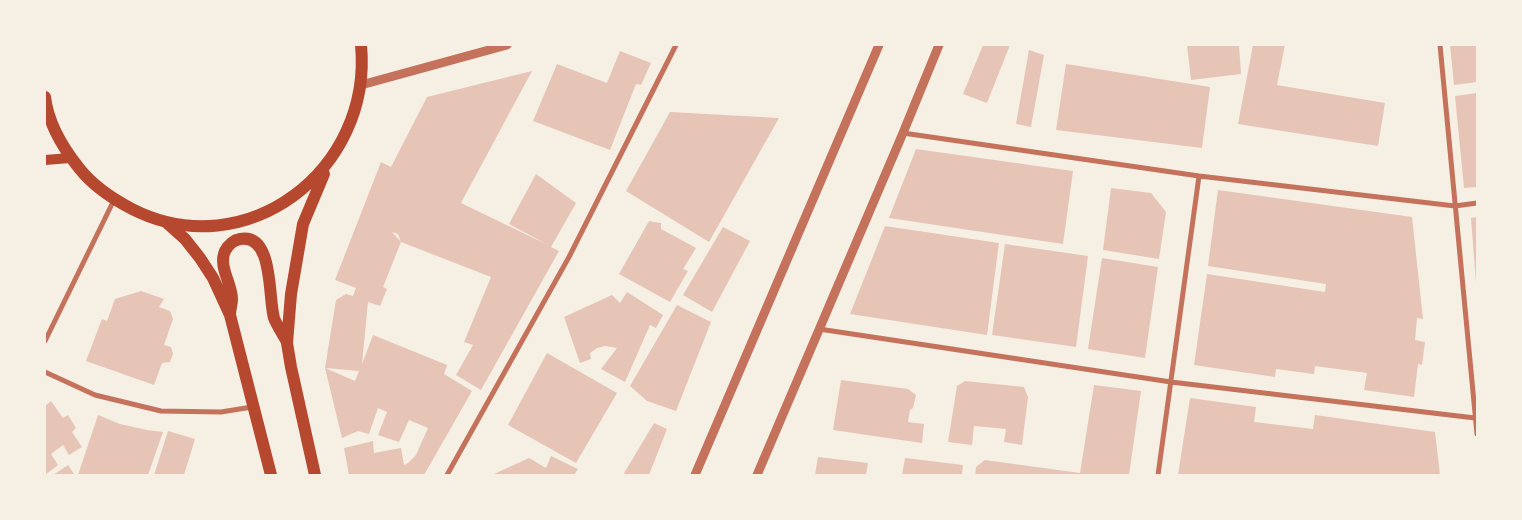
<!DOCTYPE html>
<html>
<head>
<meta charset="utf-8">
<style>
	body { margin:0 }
	#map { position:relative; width:1522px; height:520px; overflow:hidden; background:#f6efe4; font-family:Manrope,sans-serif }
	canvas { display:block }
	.frame { position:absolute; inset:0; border:46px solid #f6efe4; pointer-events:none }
</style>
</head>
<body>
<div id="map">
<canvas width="1522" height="520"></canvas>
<div class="frame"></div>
</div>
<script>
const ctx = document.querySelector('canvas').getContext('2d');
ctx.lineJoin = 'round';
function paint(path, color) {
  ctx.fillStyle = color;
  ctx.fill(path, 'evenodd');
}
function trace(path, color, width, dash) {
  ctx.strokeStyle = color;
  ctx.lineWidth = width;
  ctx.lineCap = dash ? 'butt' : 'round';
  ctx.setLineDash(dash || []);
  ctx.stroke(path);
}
paint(new Path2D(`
	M 983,45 L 1010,45 L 987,103 L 963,94 Z
	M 1187,45 L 1239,45 L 1241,74 L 1191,80 Z
	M 1253,45 L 1285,45 L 1277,85 L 1385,103 L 1378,146 L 1238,124 Z
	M 1450,45 L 1477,45 L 1477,82 L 1454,85 Z
	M 1029,50 L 1044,55 L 1031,127 L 1016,124 Z
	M 620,51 L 651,63 L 641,85 L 636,84 L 610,150 L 533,121 L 557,64 L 607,83 Z
	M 1066,64 L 1210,87 L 1202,148 L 1056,130 Z
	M 532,71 L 461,203 L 548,245 L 509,224 L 536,174 L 576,203 L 551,247 L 559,251 L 481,390 L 456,375 L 473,345 L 464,342 L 491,277 L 401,242 L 398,234 L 392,232 L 401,242 L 383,287 L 387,289 L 380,306 L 368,302 L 362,364 L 373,335 L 447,365 L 444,374 L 472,391 L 424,475 L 349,475 L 344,448 L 373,441 L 374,453 L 401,448 L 404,465 L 408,463 L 416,455 L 428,428 L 409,420 L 399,442 L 378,435 L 387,412 L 378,408 L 369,434 L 358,431 L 342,438 L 325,368 L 336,300 L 346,294 L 353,296 L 356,288 L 335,280 L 381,162 L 391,167 L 427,97 ZM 325,368 L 359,371 L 355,381 Z
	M 1477,93 L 1477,187 L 1464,188 L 1455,96 Z
	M 670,112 L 779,118 L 709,242 L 626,191 Z
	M 916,149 L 1073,171 L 1063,244 L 889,218 Z
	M 1111,188 L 1151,193 L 1166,212 L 1159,259 L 1103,250 Z
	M 1218,190 L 1412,217 L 1423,319 L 1417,318 L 1415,340 L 1425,342 L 1422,365 L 1418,364 L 1414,397 L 1364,390 L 1367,373 L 1315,366 L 1314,374 L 1276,369 L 1275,377 L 1194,365 L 1207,274 L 1325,292 L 1326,284 L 1208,266 Z
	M 1477,217 L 1477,283 L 1476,283 L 1471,218 Z
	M 649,221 L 661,223 L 661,229 L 696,248 L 683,269 L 688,271 L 670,302 L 619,274 Z
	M 885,226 L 999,243 L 987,335 L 850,314 Z
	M 723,227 L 750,241 L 712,312 L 683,295 Z
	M 1005,244 L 1088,256 L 1076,347 L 992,335 Z
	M 1102,258 L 1158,267 L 1145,358 L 1088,349 Z
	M 141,291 L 164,299 L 159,307 L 170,311 L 173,319 L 164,345 L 171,347 L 173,354 L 170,362 L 162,363 L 154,385 L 86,361 L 102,319 L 107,321 L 115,299 Z
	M 627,292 L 663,315 L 656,328 L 650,325 L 625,382 L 601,369 L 617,348 L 605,346 L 597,348 L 590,353 L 591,359 L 580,363 L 564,317 L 612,295 L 620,303 Z
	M 677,305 L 711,322 L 676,411 L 647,401 L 630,386 Z
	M 547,353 L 617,393 L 576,463 L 508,425 Z
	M 841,380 L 908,389 L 916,395 L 913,408 L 910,410 L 908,422 L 924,424 L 922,443 L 833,430 Z
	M 965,381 L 1024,387 L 1028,397 L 1022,445 L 1004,442 L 1006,429 L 974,426 L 972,445 L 948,442 L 957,386 Z
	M 1094,385 L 1141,391 L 1129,475 L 975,475 L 976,467 L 985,460 L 1080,473 Z
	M 1190,398 L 1256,407 L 1254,422 L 1313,429 L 1315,415 L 1435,432 L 1440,475 L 1178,475 Z
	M 51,401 L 63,418 L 68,415 L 76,428 L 72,432 L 82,447 L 69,455 L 63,445 L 51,454 L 58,465 L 45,475 L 45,406 Z
	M 98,415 L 120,424 L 147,430 L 163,432 L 148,475 L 78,475 Z
	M 654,423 L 667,429 L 649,475 L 623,475 Z
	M 168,431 L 195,439 L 184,475 L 154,475 Z
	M 551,456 L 578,469 L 574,475 L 492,475 L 529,458 L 546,468 Z
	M 818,457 L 868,463 L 866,475 L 815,475 Z
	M 905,458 L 963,465 L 962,475 L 902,475 Z
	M 68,465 L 74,474 L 72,475 L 53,475 Z`), '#e6c5b7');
trace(new Path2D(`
	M 1440,45 L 1477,434
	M 903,133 L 1199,176 L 1455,206 L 1477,203
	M 819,329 L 1171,382 L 1475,418
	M 45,341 L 114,200
	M 45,372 L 95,395 L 161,411 L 221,412 L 252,407
	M 447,475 L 569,257 L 676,45
	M 1158,475 L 1199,176`), '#c5725c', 5);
trace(new Path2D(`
	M 361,85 L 507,45
	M 695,475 L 879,45
	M 757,475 L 903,133 L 939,45`), '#c5725c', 9);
trace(new Path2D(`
	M 45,160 L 70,158`), '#b5482f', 10);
trace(new Path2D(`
	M 45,97 C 48,122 63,148 79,168 C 93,186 111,198 132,209 C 246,267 373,170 361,45
	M 166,222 L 185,239 L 200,258 L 213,278 L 230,315 L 271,475
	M 230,315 C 230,310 232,304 232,299 C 232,284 218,266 225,251 C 228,245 234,240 240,239 C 274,233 268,297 274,318 C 277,326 283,334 287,342
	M 315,475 L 291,367 L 287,343 L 291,294 L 303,224 L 324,174`), '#b5482f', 12);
</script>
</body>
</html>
